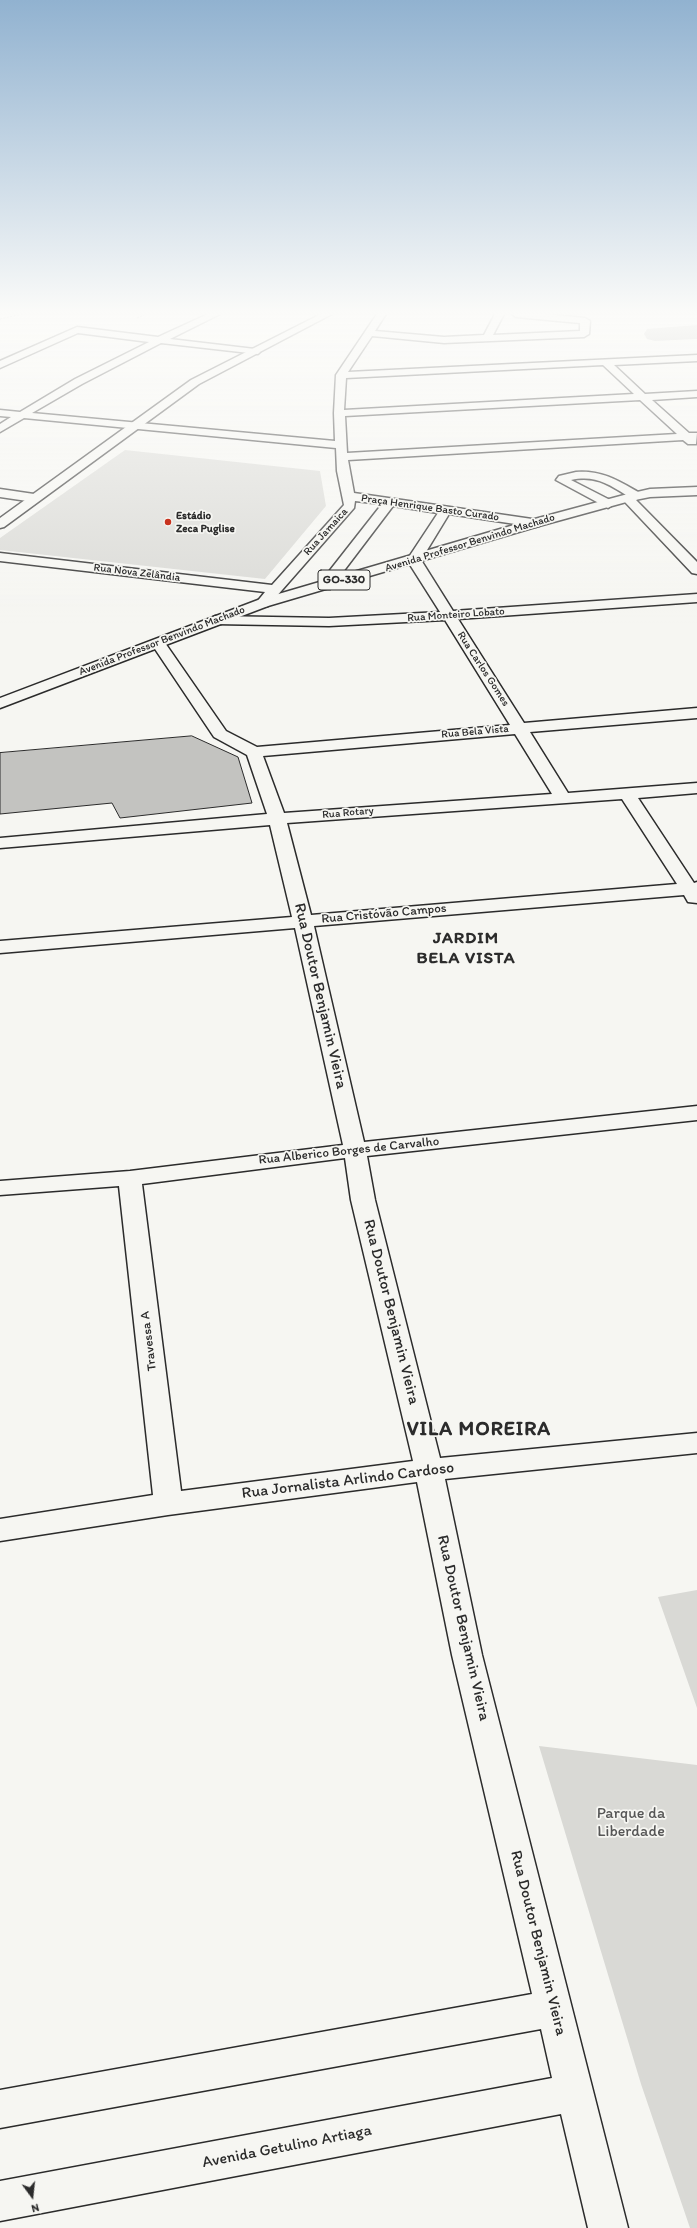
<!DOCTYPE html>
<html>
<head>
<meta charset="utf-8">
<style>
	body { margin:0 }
	#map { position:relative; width:697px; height:2228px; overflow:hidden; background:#f6f6f2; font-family:Itim,sans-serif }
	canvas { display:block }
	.north { position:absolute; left:12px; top:2176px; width:40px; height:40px; -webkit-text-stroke:3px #f6f6f2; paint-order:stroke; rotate:165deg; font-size:11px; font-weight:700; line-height:16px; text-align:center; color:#2b2b2b }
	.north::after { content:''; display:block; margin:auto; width:14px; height:18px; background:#2b2b2b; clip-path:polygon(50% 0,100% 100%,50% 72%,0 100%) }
</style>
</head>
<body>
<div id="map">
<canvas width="697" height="2228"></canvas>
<div class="north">N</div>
</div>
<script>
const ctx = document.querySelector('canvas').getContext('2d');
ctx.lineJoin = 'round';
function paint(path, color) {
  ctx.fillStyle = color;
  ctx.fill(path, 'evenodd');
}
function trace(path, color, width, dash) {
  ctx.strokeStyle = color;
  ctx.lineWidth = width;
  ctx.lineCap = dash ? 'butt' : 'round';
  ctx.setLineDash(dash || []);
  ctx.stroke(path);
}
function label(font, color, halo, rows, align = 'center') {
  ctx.font = font + ' Itim,sans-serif';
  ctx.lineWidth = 3.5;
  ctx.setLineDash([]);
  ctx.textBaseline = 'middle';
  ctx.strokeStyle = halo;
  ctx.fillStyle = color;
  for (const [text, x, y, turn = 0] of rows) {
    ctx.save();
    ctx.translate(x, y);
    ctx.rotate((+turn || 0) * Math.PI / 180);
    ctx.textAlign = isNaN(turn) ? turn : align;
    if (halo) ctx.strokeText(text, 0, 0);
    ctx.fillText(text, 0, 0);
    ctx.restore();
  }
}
paint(new Path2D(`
	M 125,450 L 320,471 L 326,506 L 265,579 L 0,550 L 0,538 Z
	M 697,1590 L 697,1708 L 658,1597 Z
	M 539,1746 L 697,1765 L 697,2228 L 690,2228 L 641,2084 Z`), '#d9d9d5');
paint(new Path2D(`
	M 697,325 L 697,339 L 655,341 L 647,339 L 644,334 L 647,329 Z`), '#aeaeab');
const building = new Path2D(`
	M 192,736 L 238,757 L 252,803 L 120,818 L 112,803 L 0,814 L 0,753 Z`);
paint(building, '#c3c3c0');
trace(building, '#2b2b2b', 1);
const minor = new Path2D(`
	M 208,314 L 220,314 L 170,339 L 255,349 L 260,352 L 258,354 L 161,343 L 82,384 L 32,413 L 335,441 L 334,413 L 336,375 L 377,314 L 386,314 L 375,331 L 444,337 L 484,335 L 495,314 L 504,314 L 493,335 L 580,331 L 580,323 L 516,317 L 512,314 L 544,314 L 585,318 L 590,321 L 589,334 L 584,337 L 444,343 L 372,336 L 348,372 L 697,355 L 697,361 L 614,365 L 645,394 L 697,391 L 697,397 L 652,400 L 689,433 L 697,433 L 696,444 L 688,444 L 683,440 L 348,460 L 354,493 L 539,520 L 541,523 L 539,526 L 535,527 L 449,514 L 421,560 L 453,611 L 697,594 L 697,602 L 458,619 L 524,723 L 697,708 L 697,718 L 530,732 L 568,793 L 697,783 L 697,793 L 638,798 L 694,883 L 697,882 L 697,903 L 688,902 L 684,895 L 314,926 L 364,1142 L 697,1106 L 697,1120 L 367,1156 L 375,1200 L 440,1458 L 697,1433 L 697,1453 L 445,1479 L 482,1655 L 628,2228 L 588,2228 L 561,2114 L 0,2221 L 0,2181 L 552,2078 L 541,2029 L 0,2128 L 0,2090 L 532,1994 L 452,1655 L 417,1482 L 168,1515 L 0,1541 L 0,1519 L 153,1495 L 119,1186 L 0,1195 L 0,1181 L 130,1171 L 343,1145 L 295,928 L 0,953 L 0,941 L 292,917 L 270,825 L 0,848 L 0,838 L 267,814 L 247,755 L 214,737 L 151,643 L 158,639 L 163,640 L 226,731 L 257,747 L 510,725 L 445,620 L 329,626 L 215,624 L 208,620 L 215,616 L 329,618 L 440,612 L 407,560 L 438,513 L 393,506 L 330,589 L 320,589 L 318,586 L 320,583 L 382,504 L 355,501 L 354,508 L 268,606 L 263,607 L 256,603 L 265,592 L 0,561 L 0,553 L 272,585 L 344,505 L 337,471 L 336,448 L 24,418 L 0,432 L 0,424 L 11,417 L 0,416 L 0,410 L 20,412 L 75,379 L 149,342 L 78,333 L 0,368 L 0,361 L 77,327 L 158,337 ZM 603,365 L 634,394 L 344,410 L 346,378 ZM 640,400 L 677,434 L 347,453 L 345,416 ZM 515,734 L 552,794 L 284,813 L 263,756 ZM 622,799 L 677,884 L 311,915 L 287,823 ZM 345,1158 L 351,1200 L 413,1461 L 181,1491 L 142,1184 Z
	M 576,472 C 602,470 619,481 640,493 L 642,496 L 636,500 L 697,562 L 697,574 L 692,573 L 624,501 L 622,498 L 626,495 C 607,483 594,475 571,480 L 612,501 L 614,504 L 608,508 L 556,480 L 559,476 Z
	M 0,489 L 34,494 L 40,498 L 34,502 L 0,497 Z`);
const major = new Path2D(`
	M 321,314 L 332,314 L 199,384 L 4,527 L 0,528 L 0,518 L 191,380 Z
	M 697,487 L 697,495 L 650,497 L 630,501 L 539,526 L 268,606 L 0,708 L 0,698 L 258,600 L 531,520 L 624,495 L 650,489 Z`);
trace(minor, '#2b2b2b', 3);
trace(major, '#2b2b2b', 3);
trace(new Path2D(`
	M 137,318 L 146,314
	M 0,319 L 22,314`), '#2b2b2b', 1, [2, 1.5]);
paint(minor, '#f6f6f2');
paint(major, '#f6f6f2');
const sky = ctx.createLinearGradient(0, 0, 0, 626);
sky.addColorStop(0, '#91b2d0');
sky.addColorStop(0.5, '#fbfbf9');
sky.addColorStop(1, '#fbfbf900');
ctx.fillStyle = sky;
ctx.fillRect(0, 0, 697, 626);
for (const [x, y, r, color] of [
	[168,522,4,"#c8321e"]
]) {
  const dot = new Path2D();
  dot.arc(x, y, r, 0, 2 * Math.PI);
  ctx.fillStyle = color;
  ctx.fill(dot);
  trace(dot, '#f6f6f2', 1.5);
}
label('11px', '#2b2b2b', '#f6f6f2', [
	["Praça Henrique Basto Curado",430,508,8],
	["Rua Jamaica",326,532,-48],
	["Avenida Professor Benvindo Machado",470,543,-17],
	["Rua Nova Zelândia",137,573,7],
	["Rua Monteiro Lobato",456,615,-4],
	["Avenida Professor Benvindo Machado",162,641,-21],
	["Rua Carlos Gomes",483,669,57],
	["Rua Bela Vista",475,732,-5],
	["Rua Rotary",348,813,-5]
]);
label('bold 11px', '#2b2b2b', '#f6f6f2', [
	["Estádio",176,516],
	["Zeca Puglise",176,529]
], 'left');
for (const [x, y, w] of [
	[344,580,52]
]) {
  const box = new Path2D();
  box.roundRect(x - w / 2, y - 10, w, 20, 3);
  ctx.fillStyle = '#f6f6f2';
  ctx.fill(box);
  trace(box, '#2b2b2b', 1);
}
label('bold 12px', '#2b2b2b', null, [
	["GO-330",344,580]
]);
label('13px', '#2b2b2b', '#f6f6f2', [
	["Rua Cristóvão Campos",384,914,-5],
	["Rua Alberico Borges de Carvalho",349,1151,-6],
	["Travessa A",149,1341,-97]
]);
label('16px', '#2b2b2b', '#f6f6f2', [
	["Rua Doutor Benjamin Vieira",320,996,77],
	["Rua Doutor Benjamin Vieira",391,1312,76],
	["Rua Jornalista Arlindo Cardoso",348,1481,-7],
	["Rua Doutor Benjamin Vieira",463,1628,77],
	["Rua Doutor Benjamin Vieira",538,1943,76],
	["Avenida Getulino Artiaga",287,2147,-11]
]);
label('16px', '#565656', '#f6f6f2', [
	["Parque da",631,1814],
	["Liberdade",631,1832]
]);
ctx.letterSpacing = '1px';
label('bold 17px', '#2b2b2b', '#f6f6f2', [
	["JARDIM",466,939],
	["BELA VISTA",466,959]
]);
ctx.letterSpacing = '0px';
ctx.letterSpacing = '1px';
label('bold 20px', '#2b2b2b', '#f6f6f2', [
	["VILA MOREIRA",479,1430]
]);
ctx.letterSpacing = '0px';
</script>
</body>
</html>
